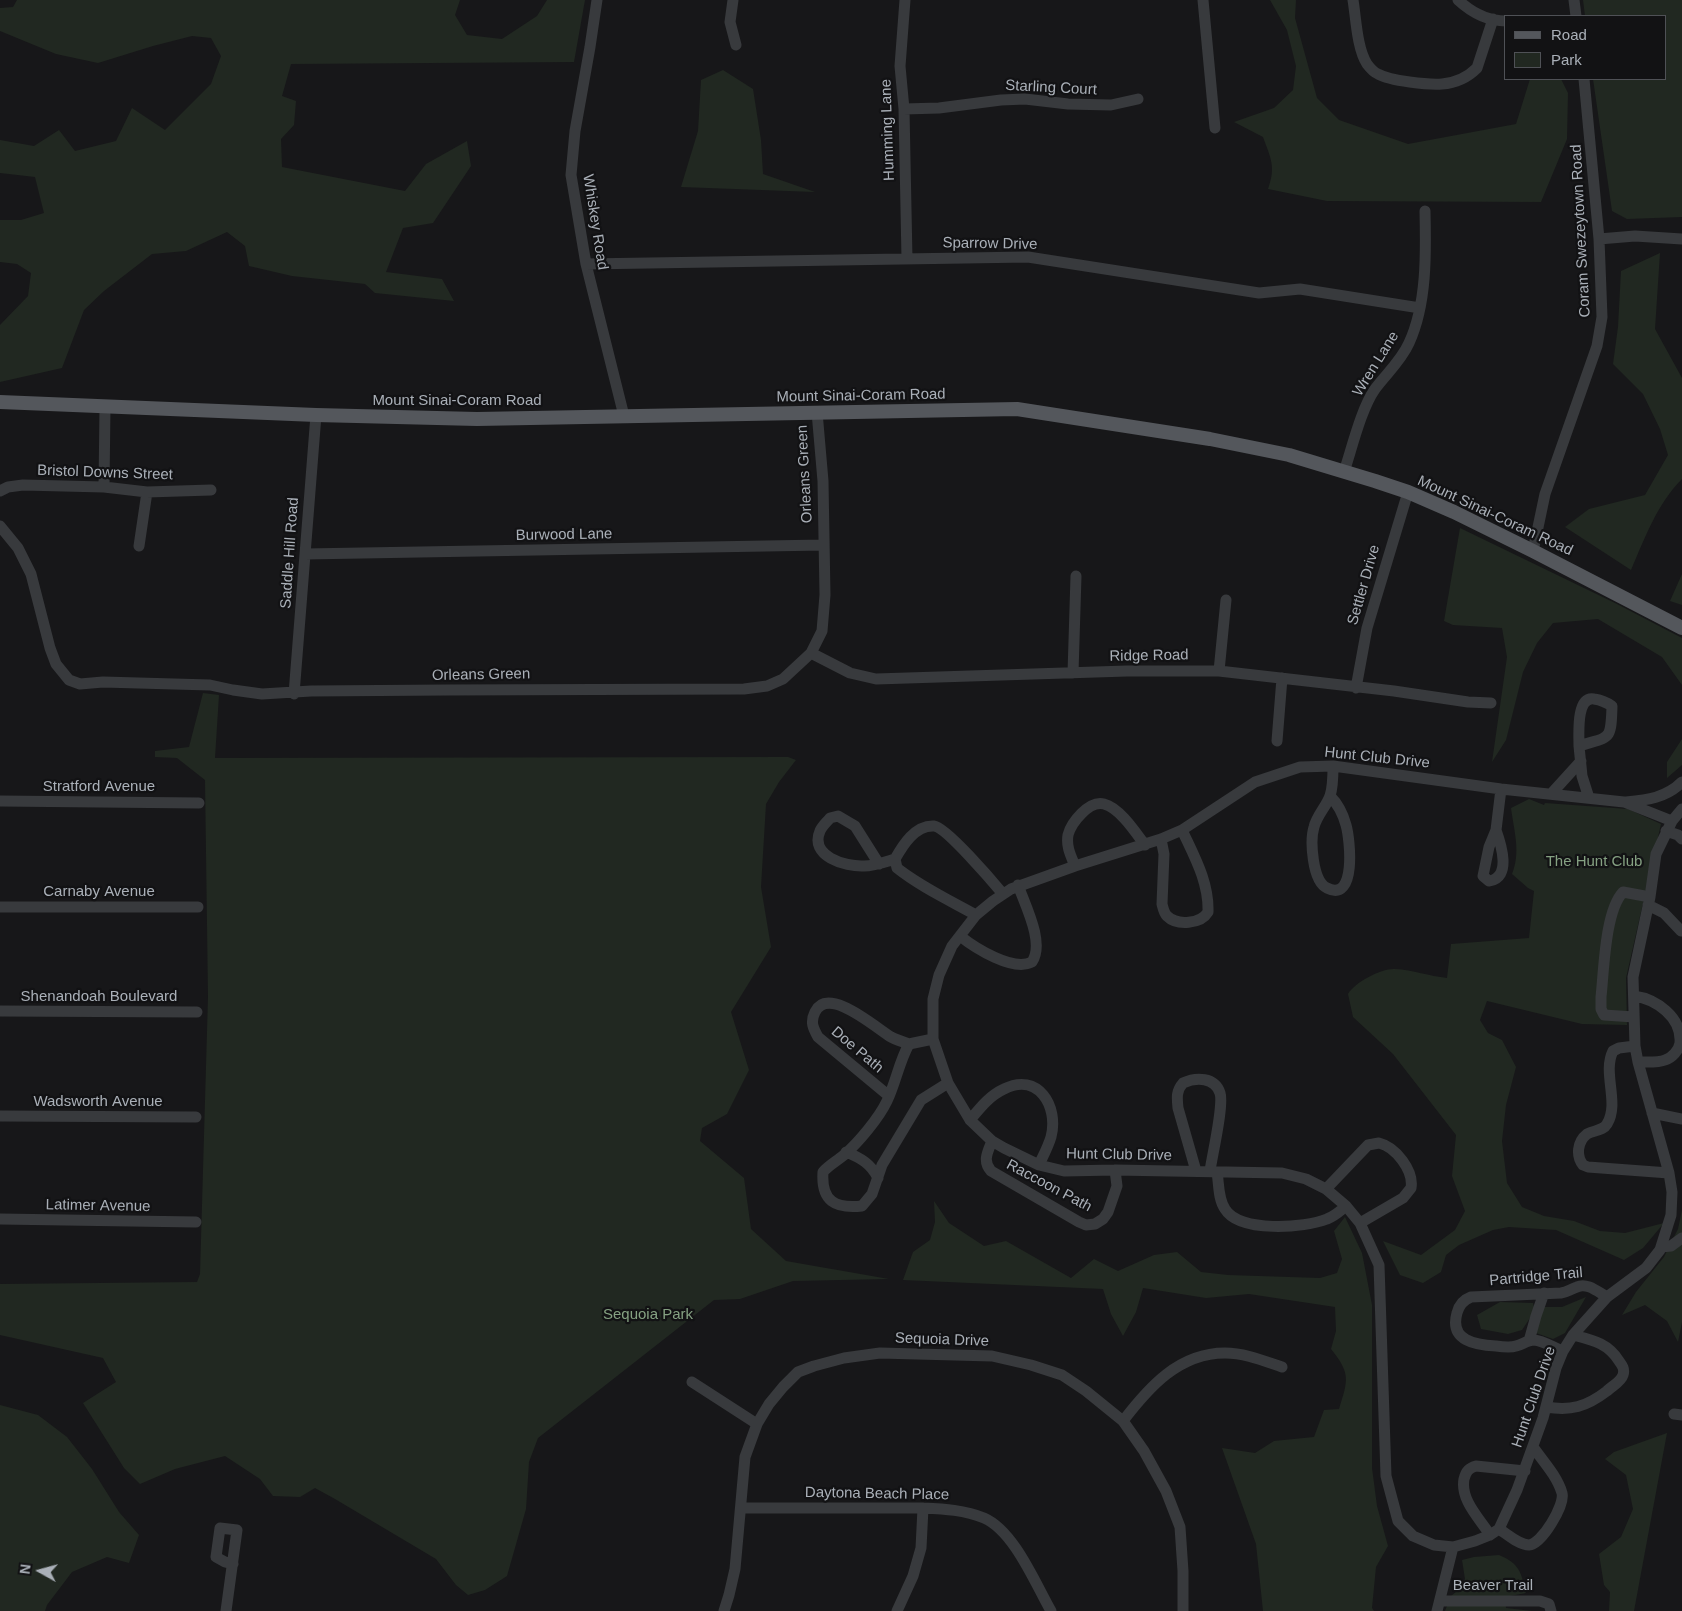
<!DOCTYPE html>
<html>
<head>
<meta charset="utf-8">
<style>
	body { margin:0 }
	#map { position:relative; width:1682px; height:1611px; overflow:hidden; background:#171719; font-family:Helvetica,sans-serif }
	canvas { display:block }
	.legend { position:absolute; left:1504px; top:15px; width:162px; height:65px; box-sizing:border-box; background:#121214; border:1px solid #4f5156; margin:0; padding:6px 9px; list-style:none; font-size:15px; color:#aab0b8 }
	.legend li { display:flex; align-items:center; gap:10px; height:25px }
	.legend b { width:25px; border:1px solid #4f5156 }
	.north { position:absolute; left:15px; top:1546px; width:50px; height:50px; -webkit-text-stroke:4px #121214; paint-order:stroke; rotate:277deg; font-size:14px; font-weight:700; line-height:20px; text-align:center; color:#aab0b8 }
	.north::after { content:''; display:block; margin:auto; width:18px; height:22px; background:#aab0b8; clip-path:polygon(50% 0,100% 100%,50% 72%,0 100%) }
</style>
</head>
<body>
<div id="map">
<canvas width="1682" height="1611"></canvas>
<ul class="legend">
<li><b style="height:6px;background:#54575c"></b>Road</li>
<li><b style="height:14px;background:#212821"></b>Park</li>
</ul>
<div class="north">N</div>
</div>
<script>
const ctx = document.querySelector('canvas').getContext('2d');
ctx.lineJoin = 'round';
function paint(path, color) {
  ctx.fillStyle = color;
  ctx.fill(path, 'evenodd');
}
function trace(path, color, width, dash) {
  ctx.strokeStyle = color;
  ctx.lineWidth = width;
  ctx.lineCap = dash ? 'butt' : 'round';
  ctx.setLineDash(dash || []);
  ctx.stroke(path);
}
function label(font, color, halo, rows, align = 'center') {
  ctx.font = font + ' Helvetica,sans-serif';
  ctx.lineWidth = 4.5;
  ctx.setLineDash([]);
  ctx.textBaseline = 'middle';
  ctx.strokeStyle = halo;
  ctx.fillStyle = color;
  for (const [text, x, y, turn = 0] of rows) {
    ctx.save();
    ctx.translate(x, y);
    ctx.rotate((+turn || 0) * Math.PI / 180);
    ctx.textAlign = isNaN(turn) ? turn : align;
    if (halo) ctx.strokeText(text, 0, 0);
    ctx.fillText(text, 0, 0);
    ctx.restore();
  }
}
paint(new Path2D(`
	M 17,0 L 460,0 L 455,15 L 467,35 L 502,39 L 537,16 L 547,0 L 585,0 L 574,62 L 291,64 L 282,96 L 296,101 L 294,125 L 281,139 L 282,167 L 405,191 L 426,164 L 467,141 L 471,166 L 433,223 L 403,228 L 386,272 L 442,279 L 454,301 L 375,293 L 365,284 L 292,276 L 249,266 L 245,246 L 227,232 L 186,251 L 152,254 L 104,291 L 84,310 L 62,368 L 0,382 L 0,325 L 28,296 L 31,273 L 17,264 L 0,262 L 0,220 L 21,220 L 44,213 L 35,177 L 0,173 L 0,140 L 34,146 L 59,130 L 75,151 L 116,141 L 132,108 L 165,130 L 211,84 L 221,56 L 211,38 L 192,36 L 153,46 L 98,63 L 56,54 L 0,31 L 0,8 L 13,7 Z
	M 1270,0 L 1296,0 L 1295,18 L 1317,98 L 1339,120 L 1408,144 L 1516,124 L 1530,79 L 1561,79 L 1568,93 L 1567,139 L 1541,202 L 1327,201 L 1268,189 C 1276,167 1271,159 1263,137 L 1234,122 L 1274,108 L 1293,90 L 1296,66 L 1287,30 Z
	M 1583,0 L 1682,0 L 1682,217 L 1627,219 L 1612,211 L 1593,79 L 1666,79 L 1666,16 L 1585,16 Z
	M 723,70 L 753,89 L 761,140 L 763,174 L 815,192 L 681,187 L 698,131 L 701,80 Z
	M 1660,253 L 1655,329 L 1682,378 L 1682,479 C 1657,504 1645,538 1631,570 L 1565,527 L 1589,509 L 1645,495 L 1668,455 L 1660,429 L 1643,394 L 1613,364 L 1618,327 L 1621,271 Z
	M 1460,528 L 1615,603 L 1682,638 L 1682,685 L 1662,657 L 1598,619 L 1553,623 L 1537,643 L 1523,672 L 1506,740 L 1492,762 L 1507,657 L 1502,628 L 1453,625 L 1444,621 Z
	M 1682,574 L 1682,605 L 1670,601 Z
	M 203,693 L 219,695 L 215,758 L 788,757 L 796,760 L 779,782 L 766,804 L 761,887 L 771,947 L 731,1012 L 749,1070 L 727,1114 L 702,1128 L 700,1141 L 744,1178 L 751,1229 L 786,1261 L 889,1279 L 793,1281 L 740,1299 L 714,1300 L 538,1438 L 529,1462 L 526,1509 L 507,1576 L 485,1590 L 468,1595 L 456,1585 L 436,1559 L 335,1499 L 315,1488 L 300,1497 L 273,1496 L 260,1479 L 225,1456 L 175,1469 L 140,1484 L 124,1468 L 83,1403 L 116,1382 L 103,1358 L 0,1335 L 0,1284 L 197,1282 L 200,1274 L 208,997 L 205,780 L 177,758 L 155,757 L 155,751 L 189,747 Z
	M 1682,739 L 1682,765 L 1667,778 L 1667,762 Z
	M 1529,799 L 1544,805 L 1545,803 L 1628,809 L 1661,824 L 1626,978 L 1627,1025 L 1582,1024 L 1487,1001 L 1480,1020 L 1488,1033 L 1502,1040 L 1516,1067 L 1506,1105 L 1502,1141 L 1507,1183 L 1522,1207 L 1544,1216 L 1574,1221 L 1600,1231 L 1625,1233 L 1664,1223 L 1643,1248 L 1624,1260 L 1556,1230 L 1509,1227 L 1493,1230 L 1459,1245 L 1446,1255 L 1441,1272 L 1423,1283 L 1400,1275 L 1383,1241 L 1421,1255 L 1455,1230 L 1465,1211 L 1452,1176 L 1456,1135 L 1393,1054 L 1353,1017 L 1348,994 C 1355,982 1382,968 1395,969 C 1413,970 1429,976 1447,978 L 1451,944 L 1529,938 L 1534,891 L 1528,888 L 1512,874 C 1521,852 1514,831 1511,808 Z
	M 934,1201 L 949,1223 L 984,1246 L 1006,1241 L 1071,1278 L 1094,1259 L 1118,1271 L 1154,1255 L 1177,1252 L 1201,1272 L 1228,1275 L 1320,1278 L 1337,1273 L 1342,1259 L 1334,1231 L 1345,1217 L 1362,1253 L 1372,1305 L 1372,1468 L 1377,1506 L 1388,1546 L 1376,1567 L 1372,1608 L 1374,1611 L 1263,1611 L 1256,1544 L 1222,1448 L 1255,1453 L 1274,1441 L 1314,1437 L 1324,1410 L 1339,1409 C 1348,1380 1351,1374 1331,1349 L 1336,1331 L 1335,1307 L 1249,1294 L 1206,1298 L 1143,1288 L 1136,1312 L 1123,1336 L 1111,1314 L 1103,1289 L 903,1280 L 913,1252 L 930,1240 L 935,1222 Z
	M 1682,1210 L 1682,1322 L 1678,1342 L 1667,1321 L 1645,1305 L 1622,1315 L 1636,1292 L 1664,1257 L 1678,1229 Z
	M 1586,1297 L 1565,1333 L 1553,1339 L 1536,1333 L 1530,1318 L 1522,1330 L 1508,1334 L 1481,1329 L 1477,1315 L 1500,1302 L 1533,1303 L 1534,1307 L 1562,1307 Z
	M 0,1405 L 38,1415 L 67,1437 L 92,1469 L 119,1512 L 139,1535 L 129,1563 L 107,1557 L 72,1572 L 47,1605 L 45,1611 L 0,1611 Z
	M 1667,1433 L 1634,1611 L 1609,1611 L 1610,1592 L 1604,1585 L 1599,1554 L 1621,1537 L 1633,1509 L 1626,1475 L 1605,1459 L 1614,1452 Z
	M 1499,1555 C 1520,1564 1521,1572 1526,1593 L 1505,1597 L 1506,1608 L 1532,1611 L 1445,1611 L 1451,1596 L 1457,1591 L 1465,1579 L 1462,1560 L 1474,1557 Z`), '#212821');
trace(new Path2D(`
	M 597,0 L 590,47 L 575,131 L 571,175 L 586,264 L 624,416
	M 733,0 L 730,22 L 736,45
	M 905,0 L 900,66 L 904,109 L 907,259
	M 1203,0 L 1215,128
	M 1353,0 C 1356,18 1357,49 1367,64 C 1370,68 1373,72 1378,74 C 1390,81 1429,85 1442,84 C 1455,83 1468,77 1477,68 L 1493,19
	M 1458,0 C 1471,12 1487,21 1506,21
	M 1574,0 L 1576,16
	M 904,109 L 939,108 L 1001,100 L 1025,99 L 1068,104 L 1111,105 L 1138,99
	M 1599,239 L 1635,236 L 1682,239
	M 586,264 L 1028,257 L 1259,293 L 1300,289 L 1420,308
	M 1344,472 C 1352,448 1361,409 1375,389 C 1386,374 1401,361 1409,343 C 1427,304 1426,253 1425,211
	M 104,487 L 105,407
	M 0,491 L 8,487 L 23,485 L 104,487 L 147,492 L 211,490
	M 0,526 L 18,548 L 31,574 L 50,648 L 56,664 L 69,680 L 80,684 L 103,682 L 210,685 L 233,690 L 262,694 L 311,691 L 447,690 L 744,689 L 767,686 L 783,679 L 811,653 L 822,631 L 825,595 L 823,481 L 817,412
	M 139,546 L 147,492
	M 1533,551 L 1545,494 L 1597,346 L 1602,317 L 1599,239 L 1584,79
	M 305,554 L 823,545
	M 811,653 L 850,673 L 876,679 L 1127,671 L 1219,671 L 1394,691 L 1468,702 L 1491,703
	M 1219,671 L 1226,600
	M 1073,673 L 1076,576
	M 1356,688 L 1367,628 L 1408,492
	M 294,694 L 316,415
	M 1277,741 L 1282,678
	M 1579,746 C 1579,734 1576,696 1594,699 C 1601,700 1606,702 1612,706 C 1611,742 1610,736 1579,746 L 1582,776 L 1589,798
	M 1551,794 L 1581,761
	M 1330,796 C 1338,804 1343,814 1346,825 C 1350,839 1357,903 1327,888 C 1312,881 1310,840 1314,827 C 1317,815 1326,807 1330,796 C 1333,787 1333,776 1333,766
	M 0,801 L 199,803
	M 1626,802 C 1647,800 1666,798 1682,782
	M 1672,821 L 1624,802 L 1501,789 L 1333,766 L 1300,767 L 1255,782 L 1182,830 L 1161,839 L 1075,866 L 1011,889 L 993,901 L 976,915 L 952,946 L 939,975 L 933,999 L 933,1039 L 948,1083 L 970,1120 L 992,1141 L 1004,1148 L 1039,1165 L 1064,1171 L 1115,1170 L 1282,1173 L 1306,1179 L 1326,1189 L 1346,1206 L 1360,1223 L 1379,1265 L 1386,1476 L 1398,1521 L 1413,1536 L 1434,1545 L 1453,1547 L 1475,1541 L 1490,1535 L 1499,1529 L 1517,1490 L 1543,1418 L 1556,1368 L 1563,1351 L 1573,1335 L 1607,1297 L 1646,1268 L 1660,1250 L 1666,1231 L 1671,1215 L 1672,1192 L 1669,1173 L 1638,1062 L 1635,1046 L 1633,977 L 1650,897 L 1656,854 L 1672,821 L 1682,809
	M 1496,830 C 1501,844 1512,878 1489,881 L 1483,876 L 1489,847 L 1496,830 L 1501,789
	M 1666,831 L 1678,835 L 1682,839
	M 1161,839 L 1164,854 L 1162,904 C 1163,908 1164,913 1167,916 C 1177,926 1201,924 1208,912 C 1209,882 1194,856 1182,830
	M 879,864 L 855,826 L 838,816 L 830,818 C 827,822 822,826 820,831 C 809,856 845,867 864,866 C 874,866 885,862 895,859
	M 1075,866 C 1071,856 1066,847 1068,835 C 1071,823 1089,800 1104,804 C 1120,808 1136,833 1145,845
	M 1648,905 L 1664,913 L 1681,931
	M 0,907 L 198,907
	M 976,915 C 949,900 921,887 897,868 L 895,859 C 903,845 915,825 934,826 C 946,827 993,882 1003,894
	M 960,936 C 975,948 1013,972 1032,962 C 1045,943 1025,905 1018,885
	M 1634,996 C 1656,999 1682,1017 1680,1043 C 1679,1050 1672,1058 1665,1060 C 1658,1063 1646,1062 1638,1062
	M 0,1011 L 197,1012
	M 1634,1017 L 1604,1015 L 1601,1009 L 1601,997 C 1604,970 1605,911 1623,892 L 1650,897
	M 909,1044 C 899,1062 896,1082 887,1101 C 879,1118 858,1143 844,1155 C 837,1161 829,1165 823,1172 C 821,1201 835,1209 862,1206 L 872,1194 L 882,1165 L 921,1100 L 948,1083
	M 909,1044 L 933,1039
	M 1635,1046 L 1619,1048 L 1613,1051 C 1602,1073 1620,1103 1607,1124 C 1603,1131 1594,1130 1587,1134 C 1577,1142 1576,1156 1583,1165 L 1588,1167 L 1669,1173
	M 889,1096 L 818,1037 C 813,1028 810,1022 815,1012 C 828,985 876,1028 891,1037 C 897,1040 903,1042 909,1044
	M 1652,1113 L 1682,1119
	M 0,1116 L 196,1117
	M 970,1120 C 980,1108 989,1096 1004,1089 C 1038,1072 1059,1106 1051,1137 C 1048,1147 1043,1156 1039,1165
	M 992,1141 C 988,1151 982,1161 991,1171 L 1079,1222 L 1086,1225 L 1095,1224 L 1103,1219 L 1108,1212 L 1117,1186 L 1115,1170
	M 846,1152 C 861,1158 871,1164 878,1178
	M 1196,1171 L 1178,1108 C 1177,1098 1176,1091 1183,1083 C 1196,1077 1215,1077 1220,1093 C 1224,1105 1212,1156 1210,1171
	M 1217,1172 C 1219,1184 1218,1199 1225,1209 C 1239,1233 1305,1228 1327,1219 C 1335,1216 1340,1211 1346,1206
	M 1326,1189 L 1368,1145 L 1379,1143 C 1396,1147 1414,1171 1411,1188 L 1403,1198 L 1360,1223
	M 0,1219 L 196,1222
	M 1661,1247 L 1671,1246 L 1682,1238
	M 1529,1341 L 1536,1316 L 1544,1293
	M 1563,1351 C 1554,1348 1544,1341 1534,1340 C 1527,1340 1522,1345 1516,1346 C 1510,1348 1503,1347 1496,1346 C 1476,1345 1449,1341 1457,1313 C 1459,1305 1463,1300 1471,1297 L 1561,1293 C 1567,1292 1571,1289 1577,1287 C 1587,1282 1598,1292 1607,1297
	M 692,1382 L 757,1424
	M 1546,1407 C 1571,1411 1586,1407 1607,1391 C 1612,1386 1621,1382 1623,1375 C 1625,1369 1622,1365 1619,1361 C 1608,1343 1592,1340 1573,1335
	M 1674,1414 L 1682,1415
	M 1123,1421 C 1149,1387 1179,1353 1225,1353 C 1245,1353 1264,1361 1282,1367
	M 742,1508 L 923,1508 C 944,1509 965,1510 984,1518 C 1014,1531 1035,1583 1051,1611
	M 1499,1529 C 1507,1534 1519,1545 1529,1545 C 1542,1544 1565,1505 1562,1493 C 1557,1476 1543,1461 1533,1447
	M 1490,1535 C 1480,1519 1460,1500 1464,1479 C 1466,1471 1469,1468 1476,1466 L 1525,1471
	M 1441,1601 L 1540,1601 L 1549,1604 L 1551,1611
	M 226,1611 L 237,1530 L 220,1528 L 216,1557 L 225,1562 L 233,1564
	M 724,1611 L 729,1595 L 735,1569 L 745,1457 L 757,1424 L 769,1404 L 783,1387 L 798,1372 L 814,1366 L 844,1358 L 880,1353 L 992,1356 L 1031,1365 L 1062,1375 L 1086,1391 L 1123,1421 L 1144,1451 L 1166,1491 L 1180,1527 L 1183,1571 L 1183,1611
	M 897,1611 L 913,1576 L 921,1548 L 923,1508
	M 1437,1611 L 1453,1547`), '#383a3d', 11);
trace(new Path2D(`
	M 0,402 L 316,415 L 477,419 L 1017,409 L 1210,439 L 1289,455 L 1375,481 L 1408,492 L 1454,512 L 1533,551 L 1682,628`), '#54575c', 14);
label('15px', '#aab0b8', '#121214', [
	["Starling Court",1051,88,3],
	["Humming Lane",888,130,-92],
	["Whiskey Road",595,222,81],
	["Coram Swezeytown Road",1581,231,-93],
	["Sparrow Drive",990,244,1],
	["Wren Lane",1376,364,-58],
	["Mount Sinai-Coram Road",861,396,-1],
	["Mount Sinai-Coram Road",457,401],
	["Bristol Downs Street",105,473,2],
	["Orleans Green",805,474,-93],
	["Mount Sinai-Coram Road",1495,516,25],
	["Burwood Lane",564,535,-1],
	["Saddle Hill Road",290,553,-86],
	["Settler Drive",1364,585,-74],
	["Ridge Road",1149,656,-1],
	["Orleans Green",481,675,-1],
	["Hunt Club Drive",1377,758,6],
	["Stratford Avenue",99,787],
	["Carnaby Avenue",99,892],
	["Shenandoah Boulevard",99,997],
	["Doe Path",857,1050,40],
	["Wadsworth Avenue",98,1102],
	["Hunt Club Drive",1119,1155,1],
	["Raccoon Path",1049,1186,28],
	["Latimer Avenue",98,1206,1],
	["Partridge Trail",1536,1277,-5],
	["Sequoia Drive",942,1340,2],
	["Hunt Club Drive",1534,1397,-71],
	["Daytona Beach Place",877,1494,1],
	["Beaver Trail",1493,1586]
]);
label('15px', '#85a182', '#121214', [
	["The Hunt Club",1594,862],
	["Sequoia Park",648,1315]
]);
</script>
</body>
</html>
